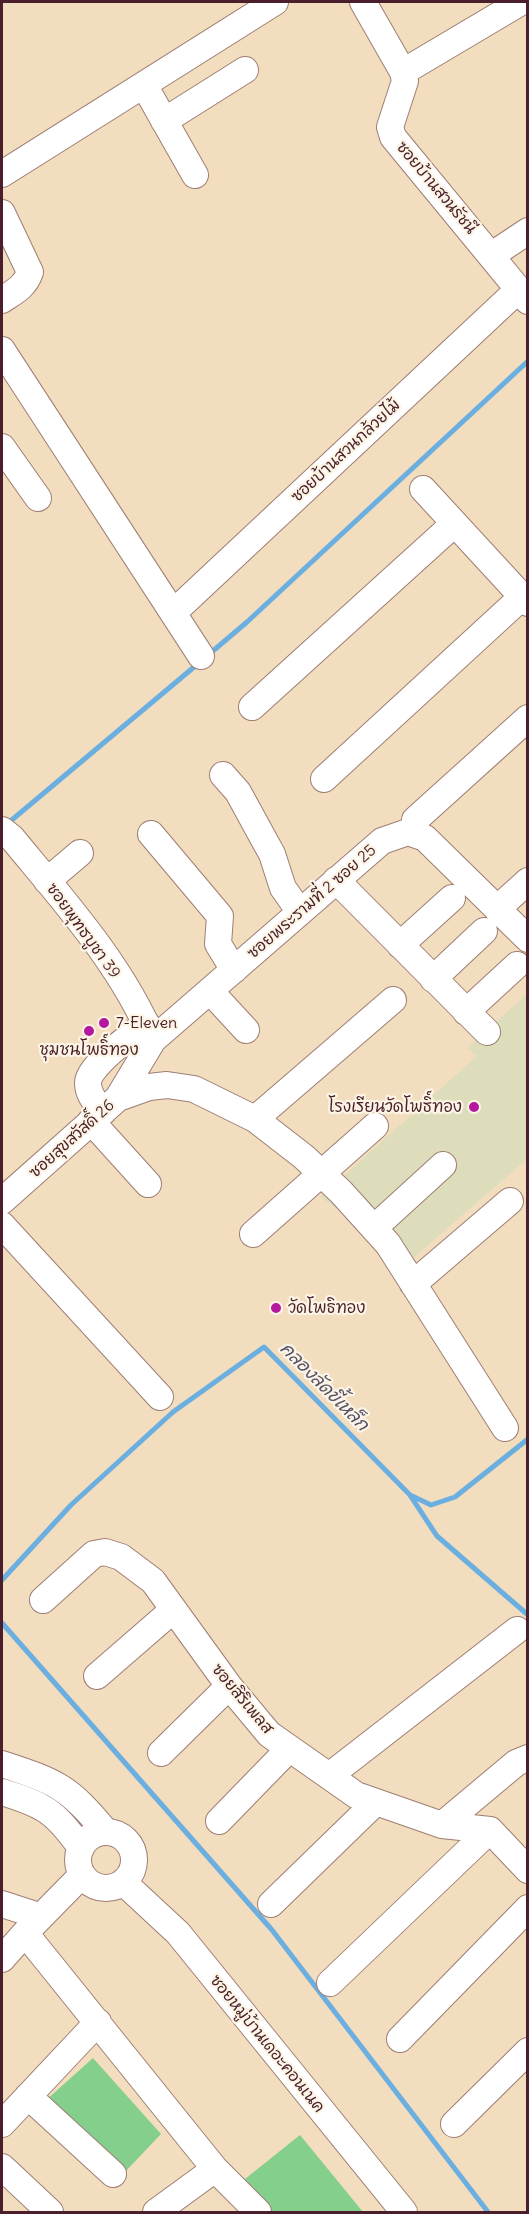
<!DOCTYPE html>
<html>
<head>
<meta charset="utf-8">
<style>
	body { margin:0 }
	#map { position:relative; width:529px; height:2214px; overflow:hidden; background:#f2ddbe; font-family:Delius,sans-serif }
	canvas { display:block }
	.frame { position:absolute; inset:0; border:3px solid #4a1f2b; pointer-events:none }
</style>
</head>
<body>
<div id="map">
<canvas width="529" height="2214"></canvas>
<div class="frame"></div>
</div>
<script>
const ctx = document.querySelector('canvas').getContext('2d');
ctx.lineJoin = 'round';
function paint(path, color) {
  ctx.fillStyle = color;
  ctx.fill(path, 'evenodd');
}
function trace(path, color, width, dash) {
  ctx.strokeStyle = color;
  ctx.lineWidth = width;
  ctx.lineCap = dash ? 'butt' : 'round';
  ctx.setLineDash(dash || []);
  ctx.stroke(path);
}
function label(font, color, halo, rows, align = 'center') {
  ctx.font = font + ' Delius,"Playpen Sans Thai",sans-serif';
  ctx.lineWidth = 4.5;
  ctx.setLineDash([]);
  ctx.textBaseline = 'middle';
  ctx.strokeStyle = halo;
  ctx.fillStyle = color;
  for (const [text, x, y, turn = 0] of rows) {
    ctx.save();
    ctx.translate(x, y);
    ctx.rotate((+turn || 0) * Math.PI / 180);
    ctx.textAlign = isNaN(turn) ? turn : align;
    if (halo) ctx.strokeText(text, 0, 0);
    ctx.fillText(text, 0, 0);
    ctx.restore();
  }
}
paint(new Path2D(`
	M 527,994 L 527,1159 L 412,1259 L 320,1197 L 477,1056 L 467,1048 Z`), '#deddbb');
paint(new Path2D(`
	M 93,2058 L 161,2134 L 124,2173 L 44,2102 Z
	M 300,2135 L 363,2212 L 272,2212 L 245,2179 Z`), '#84cf8c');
trace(new Path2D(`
	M 207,656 L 247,622 L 528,361
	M 7,824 L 200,662
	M 410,1495 L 437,1536 L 528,1615
	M 2,1580 L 71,1505 L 173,1412 L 264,1347 L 410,1495 L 431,1505 L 455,1497 L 528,1439
	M 2,1623 L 272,1930 L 488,2212`), '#6baee0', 5);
const minor = new Path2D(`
	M 363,2 L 403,72 L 405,81 L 390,127 L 393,137 L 528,301
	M 403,72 L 521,2
	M 144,85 L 195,175
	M 164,121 L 245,70
	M 2,174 L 275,2
	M 2,213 L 30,272 C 25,287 14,292 2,300
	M 492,255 L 528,231
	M 2,350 L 201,656
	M 2,447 L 38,498
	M 423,489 L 528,603
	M 174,612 L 518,290
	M 252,707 L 454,524
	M 223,775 L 238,792 L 262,836 L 272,854 L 283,888 L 300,912
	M 324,779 L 522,597
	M 415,820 L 528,718
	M 2,830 L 12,838 C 63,900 122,965 153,1040
	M 151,834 L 220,916 L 218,944 L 234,970
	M 336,880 L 487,1032
	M 47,881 L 80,853
	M 497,909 L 528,881
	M 400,945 L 452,898
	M 433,979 L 484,931
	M 210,991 L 246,1030
	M 466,1012 L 517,965
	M 118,1098 L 149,1087 L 167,1085 L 194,1089 L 255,1119 L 304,1157 L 341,1192 L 388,1244 L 505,1428
	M 104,1111 C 96,1104 88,1094 88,1083 C 87,1067 133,1034 146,1023
	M 255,1119 L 393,1000
	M 91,1121 L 148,1184
	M 2,1201 L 118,1098 L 153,1040 L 382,841 L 408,832 L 425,838 L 528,939
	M 2,1225 L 160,1397
	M 374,1228 L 443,1165
	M 253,1234 L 375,1126
	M 413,1284 L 510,1201
	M 43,1600 L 94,1554 L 105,1552 L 121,1557 L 153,1581 L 229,1686 L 269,1734 L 356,1795 L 442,1825 L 490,1830 L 528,1870
	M 97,1676 L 173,1610
	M 161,1753 L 229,1686
	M 2,1764 C 57,1782 69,1787 106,1832
	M 329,1776 L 517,1630
	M 2,1792 C 44,1805 55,1811 81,1848
	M 219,1821 L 289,1749
	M 442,1825 L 516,1763 L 528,1758
	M78 1860a28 28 0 1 1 56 0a28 28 0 1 1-56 0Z
	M 82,1875 L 25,1933 L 215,2169 L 258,2212
	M 123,1882 L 178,1933 L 404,2212
	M 2,1904 L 39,1916
	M 271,1904 L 376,1802
	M 2,1959 L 25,1933
	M 330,1983 L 490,1830
	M 400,2039 L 528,1908
	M 28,2096 L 113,2174
	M 2,2124 L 98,2022
	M 454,2124 L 528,2051
	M 2,2167 L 50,2212
	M 156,2212 L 215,2169`);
trace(minor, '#9e7e74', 28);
trace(minor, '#fff', 26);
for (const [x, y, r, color] of [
	[104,1023,6,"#b5179e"],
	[89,1031,6,"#b5179e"],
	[474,1107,6,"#b5179e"],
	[276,1308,6,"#b5179e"]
]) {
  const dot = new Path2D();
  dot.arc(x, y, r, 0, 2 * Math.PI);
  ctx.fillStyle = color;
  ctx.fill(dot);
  trace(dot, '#fcf5e5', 2);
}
label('16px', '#4a1f2b', '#fcf5e5', [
	["ซอยบ้านสวนรัชนี",436,188,50],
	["ซอยบ้านสวนกล้วยไม้",346,451,-43],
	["ซอยพระรามที่ 2 ซอย 25",312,902,-41],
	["ซอยพุทธบูชา 39",83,931,54],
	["ซอยสุขสวัสดิ์ 26",72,1139,-42],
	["ซอยสิริเพลส",242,1699,50],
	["ซอยหมู่บ้านเดอะคอนเนค",267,2044,51]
]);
label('16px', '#4a1f2b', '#fcf5e5', [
	["7-Eleven",116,1023],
	["ชุมชนโพธิ์ทอง",89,1050,"center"],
	["โรงเรียนวัดโพธิ์ทอง",462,1107,"right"],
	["วัดโพธิทอง",288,1308]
], 'left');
label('italic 18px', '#56516a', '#fcf5e5', [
	["คลองลัดขี้เหล็ก",324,1387,45]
]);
</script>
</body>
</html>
